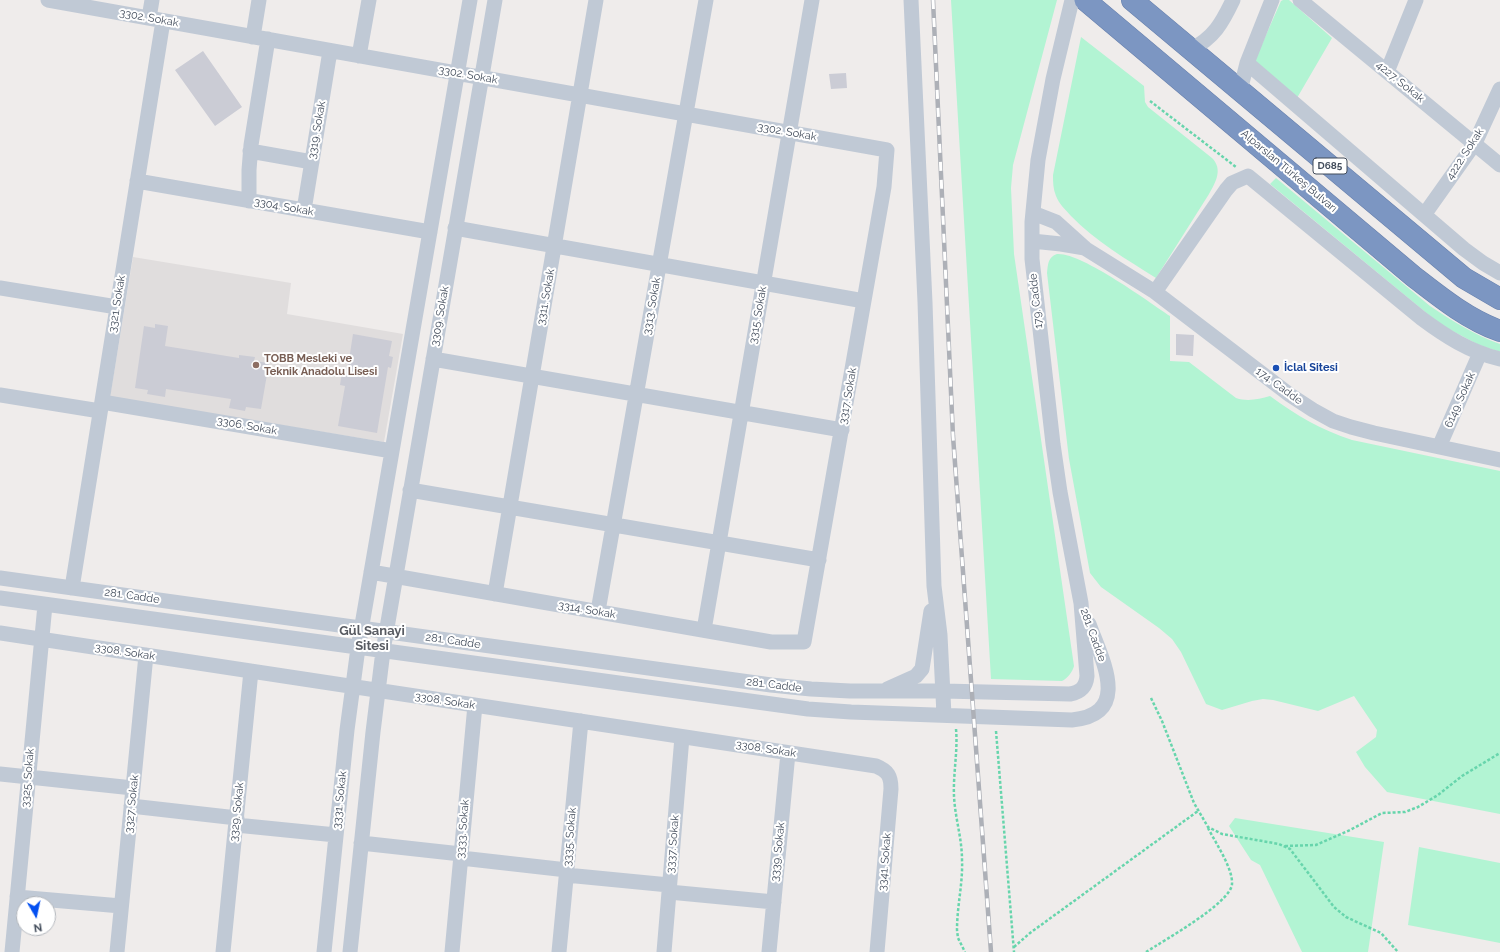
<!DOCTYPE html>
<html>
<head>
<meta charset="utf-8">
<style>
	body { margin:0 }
	#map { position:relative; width:1500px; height:952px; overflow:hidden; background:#efeceb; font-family:Raleway,sans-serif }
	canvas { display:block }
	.north { position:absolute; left:16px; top:896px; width:40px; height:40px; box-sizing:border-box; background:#fff; border:1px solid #b3b7bd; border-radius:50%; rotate:171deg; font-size:11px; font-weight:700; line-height:16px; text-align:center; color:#424c5b }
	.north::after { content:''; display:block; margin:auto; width:14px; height:18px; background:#034ff1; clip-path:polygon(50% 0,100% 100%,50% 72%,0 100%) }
</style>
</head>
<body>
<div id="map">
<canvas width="1500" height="952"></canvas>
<div class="north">N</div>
</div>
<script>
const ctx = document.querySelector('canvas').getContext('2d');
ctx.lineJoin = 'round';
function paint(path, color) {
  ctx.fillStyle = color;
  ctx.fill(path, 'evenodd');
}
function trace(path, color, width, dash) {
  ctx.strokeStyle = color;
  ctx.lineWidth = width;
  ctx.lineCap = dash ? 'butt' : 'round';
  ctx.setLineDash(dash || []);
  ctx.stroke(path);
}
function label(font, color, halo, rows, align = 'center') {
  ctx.font = font + ' Raleway,sans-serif';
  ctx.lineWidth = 4;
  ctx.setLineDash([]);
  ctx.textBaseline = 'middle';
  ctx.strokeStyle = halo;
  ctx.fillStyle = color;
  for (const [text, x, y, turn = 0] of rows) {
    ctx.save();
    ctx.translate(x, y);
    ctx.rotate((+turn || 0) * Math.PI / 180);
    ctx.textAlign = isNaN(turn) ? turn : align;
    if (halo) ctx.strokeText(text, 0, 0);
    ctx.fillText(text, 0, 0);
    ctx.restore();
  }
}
paint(new Path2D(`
	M 133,257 L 291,283 L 287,314 L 403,334 L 384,442 L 110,397 Z`), '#e0dddd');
paint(new Path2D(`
	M 951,0 L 1057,0 L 1013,165 L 1011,188 L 1014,254 L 1074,666 C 1073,671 1067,679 1062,681 L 991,679 Z
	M 1283,0 L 1289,0 L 1332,38 L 1297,98 L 1254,62 L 1281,1 Z
	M 1081,37 L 1144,86 L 1145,102 L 1148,107 L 1212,158 C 1223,169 1216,182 1209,194 L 1156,278 C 1126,259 1095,241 1071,216 C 1065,209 1059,204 1056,196 C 1053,189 1053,182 1053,175 Z
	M 1276,178 L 1430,306 C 1452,321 1475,335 1500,344 L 1500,352 L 1479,345 L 1441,325 L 1270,184 Z
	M 1057,254 C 1081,252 1149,302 1170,316 L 1170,361 L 1189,362 L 1236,398 C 1248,402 1259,399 1270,396 C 1296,415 1321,430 1352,440 L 1500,471 L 1500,814 L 1387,792 L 1365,767 L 1356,752 L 1376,737 L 1377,730 L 1354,696 L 1318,711 L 1273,700 L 1263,699 L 1252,701 L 1222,710 L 1206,704 L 1181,652 L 1172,639 L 1159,628 L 1101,587 L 1090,573 L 1069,459 L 1047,273 C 1048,264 1048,257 1057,254 Z
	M 1235,818 L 1384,842 L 1368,952 L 1302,952 L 1260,865 L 1251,860 L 1229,826 Z
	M 1419,847 L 1500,863 L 1500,943 L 1408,925 Z`), '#b2f4d3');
paint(new Path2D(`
	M 203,51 L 242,107 L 215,126 L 175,70 Z
	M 846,73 L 847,88 L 831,89 L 829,74 Z
	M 155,324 L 168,326 L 165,346 L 239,358 L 239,355 L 255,357 L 254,361 L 269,363 L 261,409 L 246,407 L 245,411 L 229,408 L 231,399 L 166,389 L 165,397 L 147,394 L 148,390 L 135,388 L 144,326 L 155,328 Z
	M 353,334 L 392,341 L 389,356 L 393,357 L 391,368 L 388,367 L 377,433 L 338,426 L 345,386 L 340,385 L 342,372 L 347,373 Z
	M 1176,334 L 1194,335 L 1193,356 L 1176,355 Z`), '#cbccd5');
const highway = new Path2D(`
	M 1085,0 L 1413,276 C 1440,297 1467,319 1500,331
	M 1132,0 L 1464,278 L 1500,299`);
trace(highway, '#6881ad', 22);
trace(new Path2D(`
	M 1150,101 L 1236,167
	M 1151,698 L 1162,721 L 1194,803 L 1208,827 L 1222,834 L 1279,844 L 1290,849 L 1334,907 L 1346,917 L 1381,933 L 1398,952
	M 956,729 C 958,751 953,774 954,796 C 955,818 962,838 962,860 C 963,883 957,906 957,930 L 958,938 L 965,952
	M 996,731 L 1014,952
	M 1285,846 L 1316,845 L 1350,830 L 1382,813 L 1405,812 L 1418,807 L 1438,795 L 1462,776 L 1500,753
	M 1014,947 L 1030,933 L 1198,811
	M 1146,952 C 1163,941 1231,903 1232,884 C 1233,868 1215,842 1208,828`), '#67d5ac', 2.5, [3, 2]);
trace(new Path2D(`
	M 48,0 L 887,150 L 884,187 L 804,642 L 771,642 L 371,572
	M 911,0 L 925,302 L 934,586 L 940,635 L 944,715
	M 1300,0 L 1500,165
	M 149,18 L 152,0
	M 253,37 L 259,0
	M 1190,50 C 1214,38 1222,23 1233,0
	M 359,56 L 369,0
	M 1247,63 L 1464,249 L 1483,263 L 1500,273
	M 1387,72 L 1416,0
	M 1240,91 L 1247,63 L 1272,0
	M 250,151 L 312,162
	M 137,181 L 430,232
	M 249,201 L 249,170 L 251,145 L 268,39
	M 304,210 L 330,51
	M 1033,213 L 1056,222 L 1086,249 L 1155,292 L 1290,395 L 1313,410 L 1333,421 L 1351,427 L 1374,433 L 1500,460
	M 1424,215 L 1475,143 L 1500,89
	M 455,228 L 864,301
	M 1032,241 L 1061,244 L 1085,248
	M 0,288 L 117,307
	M 1155,292 L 1226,190 L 1232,183 L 1248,176 L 1421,318 C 1445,336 1470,352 1500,359
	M 433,359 L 842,430
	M 0,395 L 100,411
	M 102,402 L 392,451
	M 1439,447 L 1480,353
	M 410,490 L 819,560
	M 0,578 L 771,685 L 811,689 L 850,691 L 943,691 L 1070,694 C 1081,692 1086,687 1087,676 L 1081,603 L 1060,492 L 1053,444 L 1032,259 L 1032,222 L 1038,160 L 1053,79 L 1072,0
	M 72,588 L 163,21
	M 495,594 L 596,0
	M 0,598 L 808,709 L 851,712 L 1072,720 C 1133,714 1101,658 1089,624
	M 598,611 L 706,0
	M 704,630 L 812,0
	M 0,633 L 876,766 C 888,771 891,776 891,789 L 877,952
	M 887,689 L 916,676 L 922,669 L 931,611
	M 0,774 L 133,788
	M 131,806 L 237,818
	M 236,825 L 336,835
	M 361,843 L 461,854
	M 461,858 L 567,870
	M 566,875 L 669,885
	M 669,892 L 774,902
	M 17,897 L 121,906
	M 12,952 L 45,605
	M 117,952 L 146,655
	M 223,952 L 251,671
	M 324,952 L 347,730 L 358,648 L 470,0
	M 350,952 L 373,732 L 383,651 L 495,0
	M 452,952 L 475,705
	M 559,952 L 581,721
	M 664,952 L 682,737
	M 769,952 L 788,753`), '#c0c9d5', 15);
trace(highway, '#7c96c2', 21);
const rail = new Path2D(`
	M 933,0 L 953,436 L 991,952`);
trace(rail, '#adb0b7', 4.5);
trace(rail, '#fff', 3, [9]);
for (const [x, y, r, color] of [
	[256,365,4,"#8d6e63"],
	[1276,368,4,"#1a4fb4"]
]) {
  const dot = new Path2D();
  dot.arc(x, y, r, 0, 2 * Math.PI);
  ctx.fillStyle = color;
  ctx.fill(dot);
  trace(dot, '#fff', 1.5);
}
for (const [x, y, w] of [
	[1330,166,34]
]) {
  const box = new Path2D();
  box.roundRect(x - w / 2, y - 8, w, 16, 3);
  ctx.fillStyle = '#fff';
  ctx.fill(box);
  trace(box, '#424c5b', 1);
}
label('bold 10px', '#424c5b', null, [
	["D685",1330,166]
]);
label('11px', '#424c5b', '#fff', [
	["3302. Sokak",149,18,10],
	["3302. Sokak",468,75,10],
	["4227. Sokak",1400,82,39],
	["3319. Sokak",317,130,-80],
	["3302. Sokak",787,132,10],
	["4222. Sokak",1465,154,-57],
	["Alparslan Türkeş Bulvarı",1289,171,40],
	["3304. Sokak",284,207,10],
	["3311. Sokak",546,297,-80],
	["179. Cadde",1036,301,-96],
	["3321. Sokak",117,304,-81],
	["3313. Sokak",652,306,-80],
	["3315. Sokak",758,315,-80],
	["3309. Sokak",440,316,-80],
	["174. Cadde",1279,386,36],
	["3317. Sokak",848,396,-80],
	["6149. Sokak",1460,400,-66],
	["3306. Sokak",247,426,10],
	["281. Cadde",132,596,8],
	["3314. Sokak",587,610,10],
	["281. Cadde",1093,635,70],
	["281. Cadde",453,641,8],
	["3308. Sokak",125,652,9],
	["281. Cadde",774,685,7],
	["3308. Sokak",445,701,9],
	["3308. Sokak",766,749,9],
	["3325. Sokak",28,778,-85],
	["3331. Sokak",340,800,-84],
	["3327. Sokak",132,804,-84],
	["3329. Sokak",237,812,-84],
	["3333. Sokak",463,829,-85],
	["3335. Sokak",570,837,-85],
	["3337. Sokak",673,844,-85],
	["3339. Sokak",778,852,-84],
	["3341. Sokak",885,862,-85]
]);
label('bold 11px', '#785e54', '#fff', [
	["TOBB Mesleki ve",264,359],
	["Teknik Anadolu Lisesi",264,372]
], 'left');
label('bold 11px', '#164399', '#fff', [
	["İclal Sitesi",1284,368]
], 'left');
label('bold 13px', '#585b62', '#fff', [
	["Gül Sanayi",372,631],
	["Sitesi",372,646]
]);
</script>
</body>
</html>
